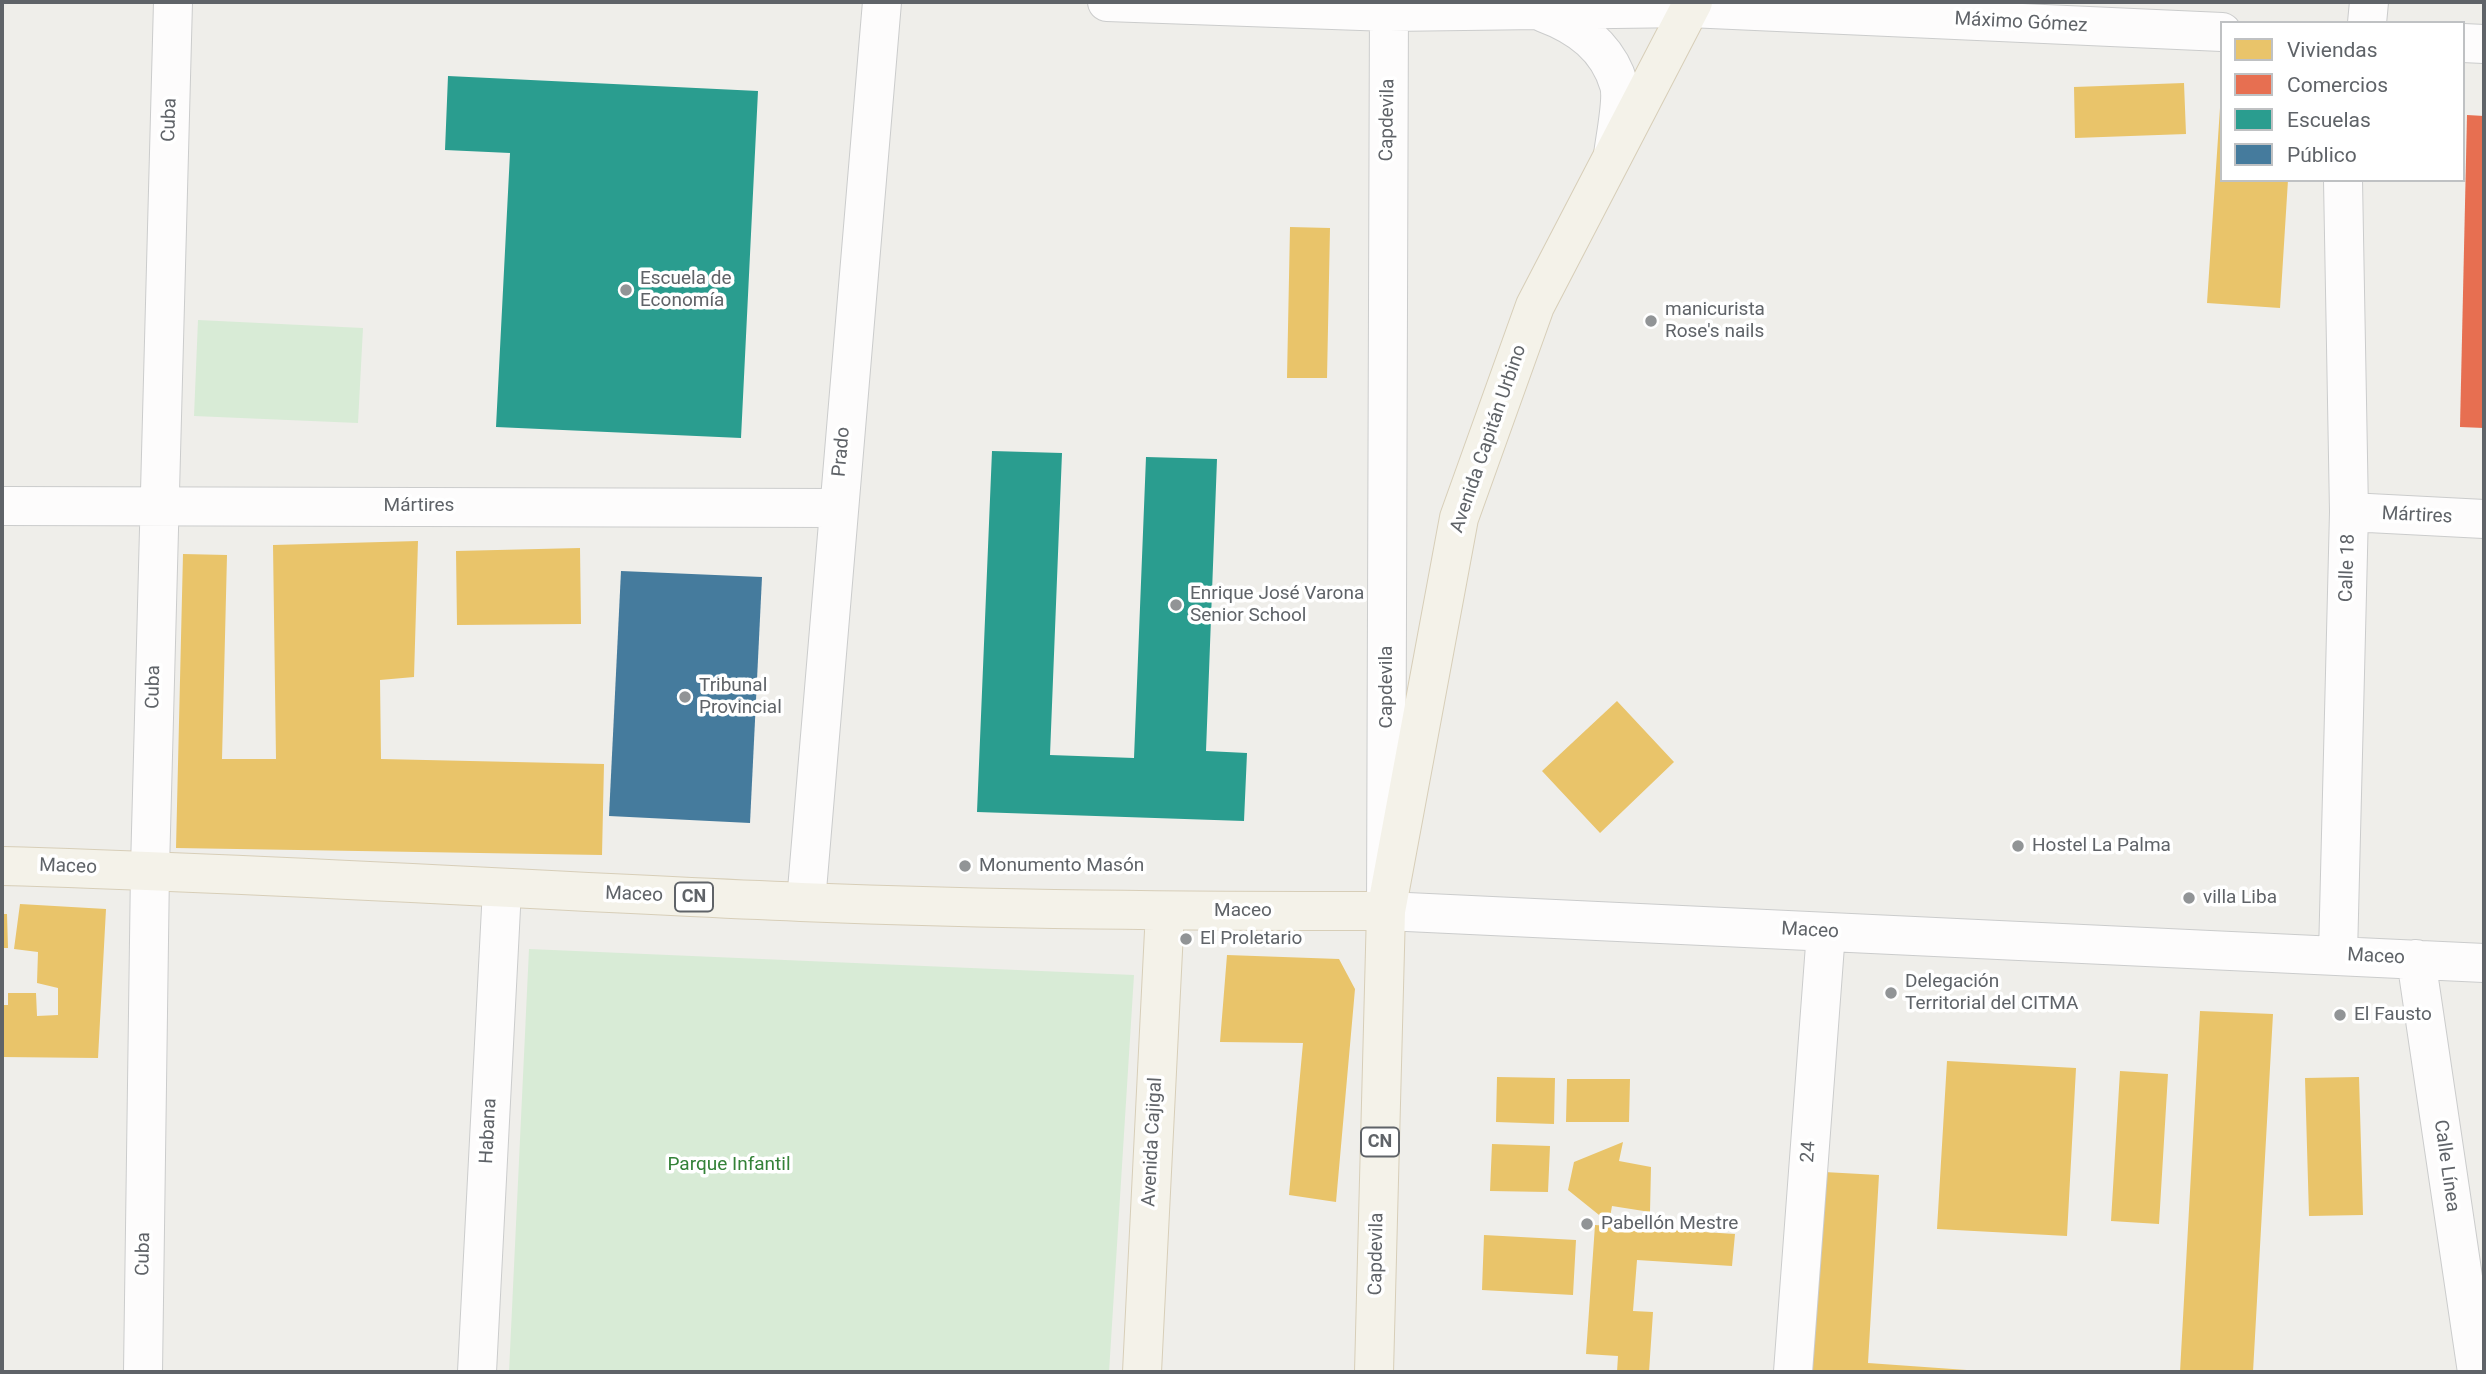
<!DOCTYPE html>
<html>
<head>
<meta charset="utf-8">
<style>
	body { margin:0 }
	#map { position:relative; width:2486px; height:1374px; overflow:hidden; background:#efeeea; font-family:Roboto,sans-serif }
	canvas { display:block }
	.frame { position:absolute; inset:0; border:4px solid #5f6368; pointer-events:none }
	.legend { position:absolute; left:2220px; top:21px; width:245px; height:161px; box-sizing:border-box; background:#fff; border:2px solid #bfc1c3; margin:0; padding:9px 12px; list-style:none; font-size:21px; color:#5f6368 }
	.legend li { display:flex; align-items:center; gap:14px; height:35px }
	.legend b { width:35px; border:2px solid #bfc1c3 }
</style>
</head>
<body>
<div id="map">
<canvas width="2486" height="1374"></canvas>
<div class="frame"></div>
<ul class="legend">
<li><b style="height:19px;background:#e9c46a"></b>Viviendas</li>
<li><b style="height:19px;background:#e76f51"></b>Comercios</li>
<li><b style="height:19px;background:#2a9d8f"></b>Escuelas</li>
<li><b style="height:19px;background:#457b9d"></b>Público</li>
</ul>
</div>
<script>
const ctx = document.querySelector('canvas').getContext('2d');
ctx.lineJoin = 'round';
function paint(path, color) {
  ctx.fillStyle = color;
  ctx.fill(path, 'evenodd');
}
function trace(path, color, width, dash) {
  ctx.strokeStyle = color;
  ctx.lineWidth = width;
  ctx.lineCap = dash ? 'butt' : 'round';
  ctx.setLineDash(dash || []);
  ctx.stroke(path);
}
function label(font, color, halo, rows, align = 'center') {
  ctx.font = font + ' Roboto,sans-serif';
  ctx.lineWidth = 7;
  ctx.setLineDash([]);
  ctx.textBaseline = 'middle';
  ctx.strokeStyle = halo;
  ctx.fillStyle = color;
  for (const [text, x, y, turn = 0] of rows) {
    ctx.save();
    ctx.translate(x, y);
    ctx.rotate((+turn || 0) * Math.PI / 180);
    ctx.textAlign = isNaN(turn) ? turn : align;
    if (halo) ctx.strokeText(text, 0, 0);
    ctx.fillText(text, 0, 0);
    ctx.restore();
  }
}
paint(new Path2D(`
	M 198,320 L 363,328 L 358,423 L 194,416 Z
	M 529,949 L 1134,975 L 1109,1372 L 509,1372 Z`), '#d8ebd6');
paint(new Path2D(`
	M 2184,83 L 2186,134 L 2075,138 L 2074,87 Z
	M 2220,108 L 2222,180 L 2288,180 L 2280,308 L 2207,303 Z
	M 1290,227 L 1330,228 L 1327,378 L 1287,378 Z
	M 418,541 L 414,677 L 380,680 L 381,759 L 604,764 L 602,855 L 176,848 L 183,554 L 227,555 L 222,759 L 276,759 L 273,545 Z
	M 580,548 L 581,624 L 457,625 L 456,551 Z
	M 1617,701 L 1674,762 L 1600,833 L 1542,771 Z
	M 20,904 L 106,909 L 98,1058 L 2,1057 L 2,1005 L 8,1005 L 8,993 L 36,993 L 37,1016 L 58,1015 L 58,988 L 37,983 L 38,952 L 14,949 Z
	M 2,914 L 7,914 L 8,948 L 2,948 Z
	M 1227,955 L 1339,959 L 1355,989 L 1336,1202 L 1289,1195 L 1303,1043 L 1220,1042 Z
	M 2200,1011 L 2273,1014 L 2253,1372 L 2180,1372 Z
	M 1947,1061 L 2076,1068 L 2067,1236 L 1937,1229 Z
	M 2120,1071 L 2168,1074 L 2159,1224 L 2111,1221 Z
	M 1497,1077 L 1555,1078 L 1554,1124 L 1496,1122 Z
	M 2359,1077 L 2363,1215 L 2309,1216 L 2305,1078 Z
	M 1567,1079 L 1630,1079 L 1629,1122 L 1566,1122 Z
	M 1623,1142 L 1619,1161 L 1651,1167 L 1650,1212 L 1612,1206 L 1609,1223 L 1568,1190 L 1574,1162 Z
	M 1492,1144 L 1550,1146 L 1548,1192 L 1490,1191 Z
	M 1824,1172 L 1879,1175 L 1868,1363 L 1995,1372 L 1812,1372 Z
	M 1595,1225 L 1735,1234 L 1732,1266 L 1637,1260 L 1633,1311 L 1653,1312 L 1649,1372 L 1617,1372 L 1618,1356 L 1586,1354 Z
	M 1484,1235 L 1576,1240 L 1573,1295 L 1482,1290 Z`), '#e9c46a');
paint(new Path2D(`
	M 2467,115 L 2484,116 L 2484,428 L 2460,427 Z`), '#e76f51');
paint(new Path2D(`
	M 448,76 L 758,91 L 741,438 L 496,427 L 510,153 L 445,150 Z
	M 992,451 L 1062,453 L 1050,755 L 1134,758 L 1146,457 L 1217,459 L 1206,751 L 1247,753 L 1244,821 L 977,812 Z`), '#2a9d8f');
paint(new Path2D(`
	M 621,571 L 762,577 L 750,823 L 609,816 Z`), '#457b9d');
const minor = new Path2D(`
	M 1107,2 L 1389,12 L 1689,8 L 2222,32
	M 1389,2 L 1386,911 L 2484,963
	M 1544,13 C 1579,26 1608,47 1619,85 C 1623,100 1615,138 1613,155
	M 2367,23 L 2369,2
	M 2463,43 L 2484,44
	M 2,506 L 837,508
	M 2349,512 L 2484,519
	M 806,902 L 882,2
	M 2338,955 L 2349,512 L 2343,180
	M 2416,959 L 2477,1372
	M 143,1372 L 150,869 L 173,2
	M 477,1372 L 502,889
	M 1793,1372 L 1826,932`);
const major = new Path2D(`
	M 2,866 C 268,873 535,891 801,902 C 996,910 1191,911 1386,911
	M 1142,1372 L 1165,911
	M 1374,1372 L 1386,911 L 1459,518 L 1535,306 L 1693,2`);
trace(minor, '#cbcccc', 40);
trace(major, '#d7ceb8', 40);
trace(minor, '#fdfcfc', 38);
trace(major, '#f4f2e9', 38);
for (const [x, y, r, color] of [
	[626,290,7,"#919496"],
	[1651,321,7,"#919496"],
	[1176,605,7,"#919496"],
	[685,697,7,"#919496"],
	[2018,846,7,"#919496"],
	[965,866,7,"#919496"],
	[2189,898,7,"#919496"],
	[1186,939,7,"#919496"],
	[1891,993,7,"#919496"],
	[2340,1015,7,"#919496"],
	[1587,1224,7,"#919496"]
]) {
  const dot = new Path2D();
  dot.arc(x, y, r, 0, 2 * Math.PI);
  ctx.fillStyle = color;
  ctx.fill(dot);
  trace(dot, '#fff', 2.5);
}
for (const [x, y, w] of [
	[694,897,38],
	[1380,1142,38]
]) {
  const box = new Path2D();
  box.roundRect(x - w / 2, y - 14.5, w, 29, 5);
  ctx.fillStyle = '#fff';
  ctx.fill(box);
  trace(box, '#5f6368', 2);
}
label('bold 18px', '#5f6368', null, [
	["CN",694,897],
	["CN",1380,1142]
]);
label('19px', '#5f6368', '#fff', [
	["Máximo Gómez",2021,23,3],
	["Cuba",170,120,-88],
	["Capdevila",1388,120,-89],
	["Avenida Capitán Urbino",1489,439,-71],
	["Prado",842,452,-85],
	["Mártires",419,506],
	["Mártires",2417,516,3],
	["Calle 18",2348,568,-88],
	["Cuba",154,687,-89],
	["Capdevila",1387,687,-90],
	["Maceo",68,867,2],
	["Maceo",634,895,2],
	["Maceo",1243,911],
	["Maceo",1810,931,3],
	["Maceo",2376,957,3],
	["Habana",489,1131,-87],
	["Avenida Cajigal",1153,1142,-87],
	["24",1809,1152,-86],
	["Calle Línea",2446,1166,82],
	["Cuba",144,1254,-89],
	["Capdevila",1377,1254,-89]
]);
label('19px', '#5f6368', '#fff', [
	["Escuela de",640,279],
	["Economía",640,301],
	["manicurista",1665,310],
	["Rose's nails",1665,332],
	["Enrique José Varona",1190,594],
	["Senior School",1190,616],
	["Tribunal",699,686],
	["Provincial",699,708],
	["Hostel La Palma",2032,846],
	["Monumento Masón",979,866],
	["villa Liba",2203,898],
	["El Proletario",1200,939],
	["Delegación",1905,982],
	["Territorial del CITMA",1905,1004],
	["El Fausto",2354,1015],
	["Pabellón Mestre",1601,1224]
], 'left');
label('19px', '#348238', '#fff', [
	["Parque Infantil",729,1165]
]);
</script>
</body>
</html>
